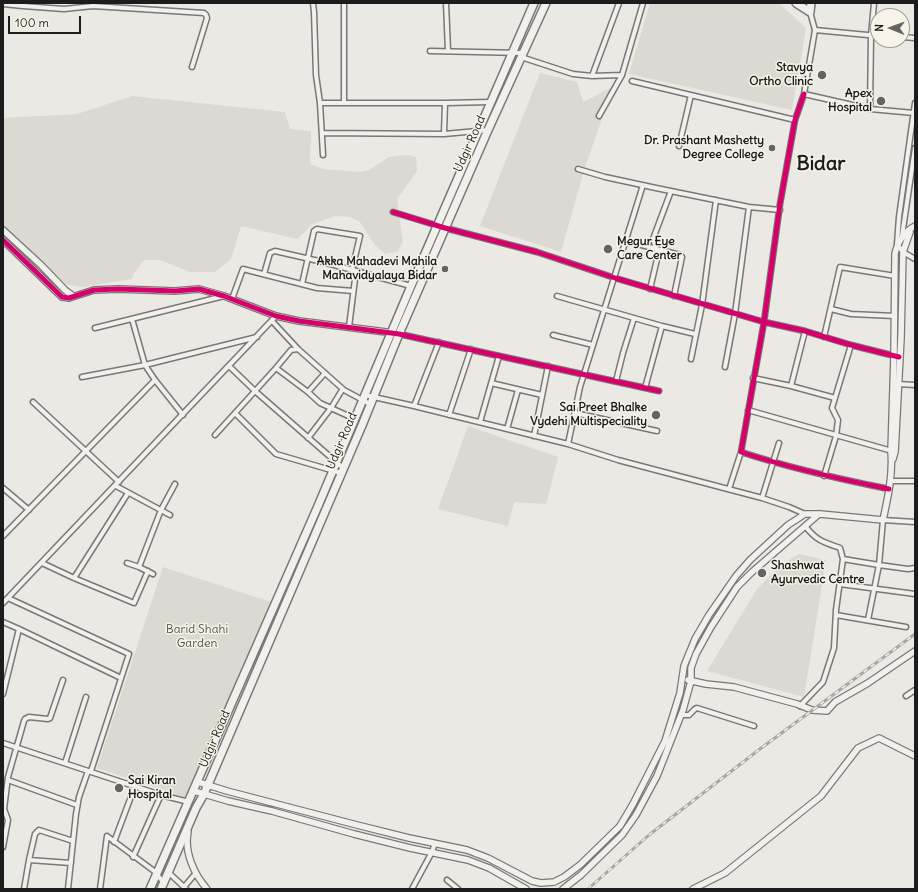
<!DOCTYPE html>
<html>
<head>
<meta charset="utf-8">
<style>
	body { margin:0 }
	#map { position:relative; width:918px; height:892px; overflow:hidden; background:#eae9e4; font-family:Delius,sans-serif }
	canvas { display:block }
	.frame { position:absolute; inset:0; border:4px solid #1c1c1c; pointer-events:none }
	.north { position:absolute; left:870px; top:8px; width:40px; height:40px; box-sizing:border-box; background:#f7f3e8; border:1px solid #9f9d96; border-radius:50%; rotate:271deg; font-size:11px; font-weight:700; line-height:16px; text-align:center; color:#1c1c1c }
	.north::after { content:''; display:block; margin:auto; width:14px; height:18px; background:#646462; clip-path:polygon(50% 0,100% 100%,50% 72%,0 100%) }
	.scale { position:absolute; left:8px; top:16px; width:73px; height:18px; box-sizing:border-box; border:2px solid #1c1c1c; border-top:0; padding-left:5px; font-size:12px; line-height:14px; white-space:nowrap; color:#1c1c1c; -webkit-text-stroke:3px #f7f3e8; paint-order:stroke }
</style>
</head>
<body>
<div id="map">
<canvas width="918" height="892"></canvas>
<div class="frame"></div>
<div class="north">N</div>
<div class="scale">100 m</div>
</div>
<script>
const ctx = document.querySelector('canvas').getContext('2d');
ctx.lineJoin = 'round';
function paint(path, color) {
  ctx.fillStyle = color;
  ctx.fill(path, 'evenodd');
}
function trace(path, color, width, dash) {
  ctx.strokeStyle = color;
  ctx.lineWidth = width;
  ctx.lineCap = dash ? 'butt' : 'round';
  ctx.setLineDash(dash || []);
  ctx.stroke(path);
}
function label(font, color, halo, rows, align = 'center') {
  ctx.font = font + ' Delius,sans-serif';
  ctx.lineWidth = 3;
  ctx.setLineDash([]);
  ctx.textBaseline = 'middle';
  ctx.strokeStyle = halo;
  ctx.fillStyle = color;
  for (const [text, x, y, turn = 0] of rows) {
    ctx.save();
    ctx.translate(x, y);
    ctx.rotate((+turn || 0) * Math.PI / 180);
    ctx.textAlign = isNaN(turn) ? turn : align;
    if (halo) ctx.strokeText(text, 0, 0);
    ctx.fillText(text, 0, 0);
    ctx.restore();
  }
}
paint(new Path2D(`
	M 650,3 L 779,3 L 806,28 L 792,110 L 629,74 Z
	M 540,73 L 577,82 L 583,102 L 613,87 L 585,167 L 561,252 L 480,226 Z
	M 132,96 L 285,112 L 290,129 L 311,131 L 310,164 L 323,169 L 360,172 L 369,170 L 389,157 L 407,155 L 416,157 L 417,171 L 397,199 L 403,242 L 397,252 L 385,254 L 375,245 L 360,222 L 350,217 L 336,216 L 312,224 L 298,239 L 241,226 L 231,259 L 215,272 L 190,272 L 160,260 L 144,260 L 134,273 L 132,279 L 81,287 L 64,284 L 3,225 L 3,118 L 77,114 Z
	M 468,426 L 558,457 L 546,504 L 514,502 L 508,526 L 438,509 Z
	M 799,554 L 826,560 L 804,697 L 707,671 L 757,589 L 781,565 Z
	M 163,567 L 271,602 L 190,799 L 97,768 Z`), '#dbd9d2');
const street = new Path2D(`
	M 313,3 L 314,12 L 316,75 L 320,103 L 323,155
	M 446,3 L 448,51
	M 3,4 L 23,6 L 24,3
	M 23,6 L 64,9 L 93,6 L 204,13 L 206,15 L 207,18 L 192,67
	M 810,12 L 815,30 L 804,94 L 870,109 L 914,113
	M 815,30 L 878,36
	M 902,37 L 915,38
	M 430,51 L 523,53
	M 521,57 L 573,74 L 592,76 L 622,75
	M 592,76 L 619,3
	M 632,81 L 795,120
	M 804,94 L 795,120 L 780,204 L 764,322 L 741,452 C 789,468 839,479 889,489
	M 320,103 L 445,103
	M 344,103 L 344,3
	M 915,103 L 899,217 L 897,244 L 903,252 L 915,259
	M 870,109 L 871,36 L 874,3
	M 599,116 L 622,75 L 643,3
	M 322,133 L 444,134 L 488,130
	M 444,134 L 445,103 L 491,102
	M 679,146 L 691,95
	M 578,169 L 605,177 L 656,188 L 749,207 L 780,210
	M 393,212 L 445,228 L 537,252 L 615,278 L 764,322 L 805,331 L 851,345 L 895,356
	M 902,236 L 915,148
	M 626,241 L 680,255 L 682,257 L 674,296
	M 264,274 L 270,253 L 275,251 L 323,262 L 411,286
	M 302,284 L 314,231 L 317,229 L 360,236 L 352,270
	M 650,289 L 658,255 L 653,239 L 671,191
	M 557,296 L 662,326 L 695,334
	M 232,299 L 243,269 L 317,288 L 353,291
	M 831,309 L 851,314 L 895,316
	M 132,319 L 145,365 L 155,380
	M 272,321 L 298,349 L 344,390 L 370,404
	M 349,327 L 356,271
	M 95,328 L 224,296
	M 399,334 L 659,391
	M 553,335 L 593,345
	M 824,337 L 840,267 L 895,276
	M 691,359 L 702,305 L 716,200
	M 229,366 L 255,391 L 343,468
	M 725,367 L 735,314 L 749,207
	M 276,368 L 291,350 L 298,349
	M 82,377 L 145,365 L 257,337
	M 753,378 L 791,386 L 805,331
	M 616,381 L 623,353 L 634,318
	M 491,383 L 542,395
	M 898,384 L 915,385
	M 791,386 L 835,398
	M 645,388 L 662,326
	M 308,392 L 325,373
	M 365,395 L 414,406 L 568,444 L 618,460 L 762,498 L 789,507 L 805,514
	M 33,402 L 119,482
	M 414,406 L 439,342
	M 748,410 L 892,451
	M 235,413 L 276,454 L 341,473
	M 575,413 L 657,431
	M 449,415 L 471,349
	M 480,422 L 499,356
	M 507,429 L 518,390
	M 215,435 L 276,368 L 308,392 L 320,403 L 355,419
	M 534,436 L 548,366
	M 308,438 L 331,408 L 342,390
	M 568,444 L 580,387 L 643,185
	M 824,476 L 836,436 L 838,420 L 832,408 L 851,345
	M 891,481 L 915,481
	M 116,486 L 170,515
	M 3,488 L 29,510
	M 729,489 L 741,452
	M 762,498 L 779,443
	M 915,522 L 883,520 L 879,565 L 908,569 L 915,568
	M 3,536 L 155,380 L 183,415
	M 843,559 L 879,565 L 868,620
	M 42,563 L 74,578 L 134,603 L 148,571
	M 127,563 L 139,567 L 153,574
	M 139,567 L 161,510 L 175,484
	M 74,578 L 128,493
	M 840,584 L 915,594
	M 8,598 L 129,654 L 91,771
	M 3,603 L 276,316
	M 836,615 L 906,627
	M 3,622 L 19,629
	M 3,694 L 19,629 L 121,678
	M 906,696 L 915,690
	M 800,706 L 823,682 L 834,648 L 836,610 L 843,559 L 840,548 C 823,542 817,541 805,526
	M 681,715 L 689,715 L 695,709 L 697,708 L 754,726
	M 3,743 L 161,795 L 189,802
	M 65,763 L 86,697
	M 8,780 L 77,805
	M 114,842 L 135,786
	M 3,847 L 8,820 L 4,809 L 8,777 L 24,721 L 25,719 L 29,717 L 48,719 L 50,718 L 63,680
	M 133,857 L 161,795
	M 29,860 L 35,834 L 39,830 L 73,841
	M 168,872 L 184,887
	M 447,880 L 458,889
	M 24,889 L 29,860 L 71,863
	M 68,889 L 76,814 L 79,797 L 88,771
	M 100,889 L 107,836 L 154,871 L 164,883
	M 186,889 L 184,887 L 195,874
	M 412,889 L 432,852 L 435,843`);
const secondary = new Path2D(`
	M 3,230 L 41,265 L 65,290 L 73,296
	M 3,240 L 62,297 L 69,298 L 94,290 L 118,289 L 175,291 L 199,289 L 224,296 L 276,316 L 299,321 L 394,333
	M 893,459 L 895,452 L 901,338 L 903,252 L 910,232
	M 688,680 L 706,684 L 734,687 L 797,704 L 812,710 L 827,711 L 835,702 L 868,683 L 915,651
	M 198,782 L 227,791 L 357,825 L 409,838 L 467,850 L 488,858 L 532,881 L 541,883 L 554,882 L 564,877 L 580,865 L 620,826 L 633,804 L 665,741 L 680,693 L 684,666 L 695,639 L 709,615 L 736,576 L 750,560 L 788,525 L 805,514 L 820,514 L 883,520 C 888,497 893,475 891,451 L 894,356 L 895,254 C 897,243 905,231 915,226
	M 194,791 L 228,801 L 272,811 L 354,834 L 410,848 L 468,860 L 489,868 L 526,889
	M 188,832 C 184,852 194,874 207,889
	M 563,889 L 581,875 L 622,835 L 636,815 L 657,776 L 683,710 L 691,681 L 691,668 L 696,654 L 711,627 L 737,587 L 752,572 L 819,514
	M 693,889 L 725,873 L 821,796 L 858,748 L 879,738 L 915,756`);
const highway = new Path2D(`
	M 796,3 L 810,12 L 811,3
	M 150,889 L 318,506 L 411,286 L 534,3
	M 161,889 L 196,808 L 204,794 L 363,423 L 399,334 L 488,130 L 546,3`);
trace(street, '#797876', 7);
trace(secondary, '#797876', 8);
trace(highway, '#797876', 10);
trace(street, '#f1f0ec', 4);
trace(secondary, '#f1f0ec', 5.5);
trace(highway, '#f1f0ec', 7);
const rail = new Path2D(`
	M 588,889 L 649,835 L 756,752 L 915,634`);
trace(rail, '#a8a7a4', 3);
trace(rail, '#f7f3e8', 1.5, [4.5]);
trace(new Path2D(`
	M 804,94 L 795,120 L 780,204 L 764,322 L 741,452 C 789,468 839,479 889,489
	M 393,212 L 445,228 L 537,252 L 615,278 L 764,322 L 805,331 L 851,345 L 899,357
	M 3,240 L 62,297 L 69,298 L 94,290 L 118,289 L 175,291 L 199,289 L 224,296 L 276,316 L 299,321 L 399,334 L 659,391`), '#d6006c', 5);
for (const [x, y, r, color] of [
	[822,75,5,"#646462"],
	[881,101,5,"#646462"],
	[772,148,4,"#646462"],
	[608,249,5,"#646462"],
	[445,269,4,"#646462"],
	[656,415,5,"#646462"],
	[762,573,5,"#646462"],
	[119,788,5,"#646462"]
]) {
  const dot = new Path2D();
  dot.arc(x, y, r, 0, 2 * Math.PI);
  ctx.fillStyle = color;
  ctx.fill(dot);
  trace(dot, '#f7f3e8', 1.5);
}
label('bold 12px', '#1c1c1c', '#f7f3e8', [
	["Stavya",813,68],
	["Ortho Clinic",813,82],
	["Apex",872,94],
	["Hospital",872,108],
	["Dr. Prashant Mashetty",764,141],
	["Degree College",764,155],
	["Megur Eye",617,242,"left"],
	["Care Center",617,256,"left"],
	["Akka Mahadevi Mahila",437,262],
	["Mahavidyalaya Bidar",437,276],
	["Sai Preet Bhalke",647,408],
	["Vydehi Multispeciality",647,422],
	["Shashwat",771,566,"left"],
	["Ayurvedic Centre",771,580,"left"],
	["Sai Kiran",128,781,"left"],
	["Hospital",128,795,"left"]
], 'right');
label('12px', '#1c1c1c', '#f7f3e8', [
	["Udgir Road",470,144,-66],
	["Udgir Road",342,441,-67],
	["Udgir Road",215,739,-67]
]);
label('12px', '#52514e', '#f7f3e8', [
	["Barid Shahi",197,630],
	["Garden",197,644]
]);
label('bold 20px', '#1c1c1c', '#f7f3e8', [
	["Bidar",821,164]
]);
</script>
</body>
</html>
